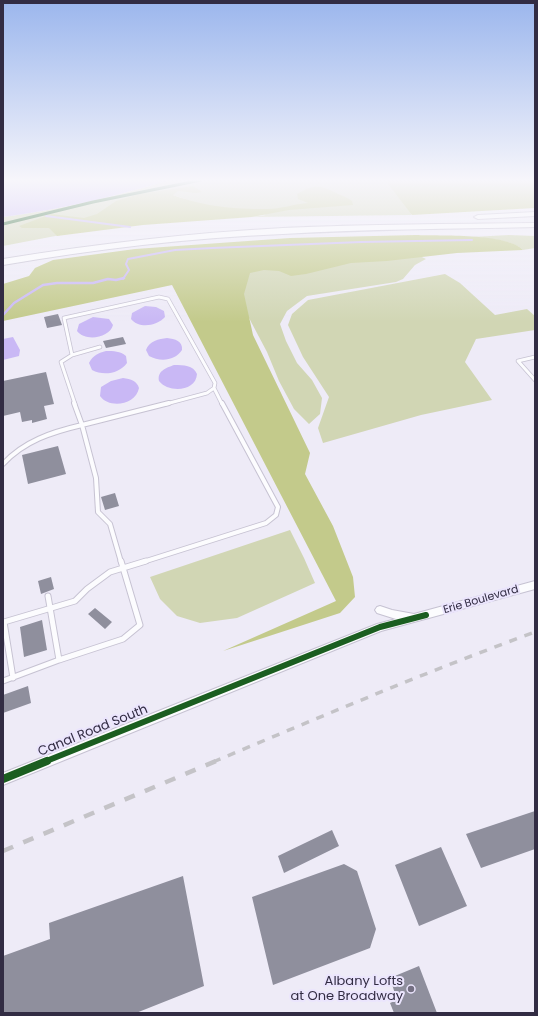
<!DOCTYPE html>
<html>
<head>
<meta charset="utf-8">
<style>
	body { margin:0 }
	#map { position:relative; width:538px; height:1016px; overflow:hidden; background:#eeebf7; font-family:Poppins,sans-serif }
	canvas { display:block }
	.frame { position:absolute; inset:0; border:4px solid #322c43; pointer-events:none }
</style>
</head>
<body>
<div id="map">
<canvas width="538" height="1016"></canvas>
<div class="frame"></div>
</div>
<script>
const ctx = document.querySelector('canvas').getContext('2d');
ctx.lineJoin = 'round';
function paint(path, color) {
  ctx.fillStyle = color;
  ctx.fill(path, 'evenodd');
}
function trace(path, color, width, dash) {
  ctx.strokeStyle = color;
  ctx.lineWidth = width;
  ctx.lineCap = dash ? 'butt' : 'round';
  ctx.setLineDash(dash || []);
  ctx.stroke(path);
}
function label(font, color, halo, rows, align = 'center') {
  ctx.font = font + ' Poppins,sans-serif';
  ctx.lineWidth = 4;
  ctx.setLineDash([]);
  ctx.textBaseline = 'middle';
  ctx.strokeStyle = halo;
  ctx.fillStyle = color;
  for (const [text, x, y, turn = 0] of rows) {
    ctx.save();
    ctx.translate(x, y);
    ctx.rotate((+turn || 0) * Math.PI / 180);
    ctx.textAlign = isNaN(turn) ? turn : align;
    if (halo) ctx.strokeText(text, 0, 0);
    ctx.fillText(text, 0, 0);
    ctx.restore();
  }
}
paint(new Path2D(`
	M 170,180 L 535,180 L 411,214 L 412,215 L 252,217 L 266,215 L 240,209 L 230,209 L 202,205 L 173,195 L 71,233 L 3,246 L 3,217 C 59,210 116,196 170,180 Z
	M 509,235 L 535,236 L 535,248 L 523,250 C 513,240 486,238 471,237 Z
	M 410,251 L 426,259 L 415,265 L 403,279 L 396,282 L 307,296 L 287,311 L 280,324 L 286,341 L 297,363 L 312,380 L 322,398 L 320,414 L 309,424 L 294,409 L 279,381 L 267,352 L 240,301 L 227,266 Z
	M 445,274 L 460,283 L 495,315 L 527,309 L 535,316 L 535,330 L 476,339 L 465,362 L 492,400 L 421,415 L 323,443 L 318,428 L 329,397 L 303,357 L 288,325 L 292,314 L 308,300 Z
	M 290,530 L 304,558 L 315,583 L 237,618 L 200,623 L 177,616 L 160,599 L 150,577 Z`), '#d1d6b4');
paint(new Path2D(`
	M 385,180 L 535,180 L 535,208 L 412,215 Z
	M 193,186 L 202,192 L 196,193 L 178,191 L 173,195 C 207,207 232,209 268,209 C 280,209 295,204 308,203 L 298,199 L 297,194 C 316,183 320,185 338,194 C 344,196 348,198 352,201 L 353,205 L 289,210 L 252,217 L 143,225 L 57,236 L 49,228 L 22,228 L 19,226 L 51,214 L 84,218 L 97,214 L 116,201 L 139,194 Z
	M 416,235 C 439,236 508,233 523,250 L 457,253 L 387,261 L 351,263 L 306,274 L 291,276 L 279,271 L 264,270 L 250,273 L 244,294 L 253,335 L 310,453 L 305,474 L 333,526 L 353,577 L 355,597 L 340,613 L 223,651 L 336,601 L 172,285 L 3,321 L 3,284 L 29,276 L 35,268 L 53,260 L 135,249 L 290,238 Z`), '#c3ca8b');
paint(new Path2D(`
	M 3,180 L 170,180 C 116,196 59,210 3,217 Z
	M 145,306 L 156,307 L 164,311 L 165,317 C 157,326 139,329 131,319 L 132,313 Z
	M 93,317 L 109,319 L 113,325 C 110,338 85,342 77,331 L 79,324 Z
	M 13,337 L 20,350 L 19,356 L 3,360 L 3,339 Z
	M 167,338 C 175,339 183,341 182,350 C 175,361 160,362 149,356 L 146,350 C 149,341 159,339 167,338 Z
	M 106,351 C 114,351 120,351 126,356 L 127,363 C 119,374 103,376 92,370 L 89,363 C 93,355 99,353 106,351 Z
	M 174,365 C 184,365 193,365 197,374 C 196,392 168,393 159,381 C 157,371 166,368 174,365 Z
	M 123,378 C 131,379 137,381 139,388 C 136,405 109,409 100,396 L 101,387 L 111,381 Z`), '#c9b8f5');
trace(new Path2D(`
	M 46,216 L 130,227
	M 123,279 L 129,270 L 126,264 L 128,259 L 175,250 L 212,248 L 361,242 L 472,240`), '#c9b8f5', 2);
trace(new Path2D(`
	M 3,315 L 14,303 L 43,285 L 57,283 L 93,283 L 108,279 L 116,280 L 124,278`), '#c9b8f5', 2.5);
paint(new Path2D(`
	M 58,314 L 62,325 L 47,328 L 44,317 Z
	M 123,337 L 126,344 L 106,348 L 103,341 Z
	M 46,372 L 54,404 L 44,406 L 47,419 L 32,423 L 32,420 L 22,422 L 20,412 L 3,416 L 3,381 Z
	M 58,446 L 66,474 L 28,484 L 22,455 Z
	M 115,493 L 119,506 L 105,510 L 101,497 Z
	M 51,577 L 54,589 L 41,594 L 38,581 Z
	M 95,608 L 112,622 L 105,629 L 88,614 Z
	M 42,620 L 47,650 L 24,657 L 20,627 Z
	M 28,686 L 31,703 L 3,713 L 3,695 Z
	M 535,811 L 535,849 L 481,868 L 466,834 Z
	M 332,830 L 339,846 L 284,873 L 278,856 Z
	M 441,847 L 467,906 L 419,926 L 395,865 Z
	M 344,864 L 357,871 L 376,929 L 370,948 L 273,985 L 252,897 Z
	M 183,876 L 204,986 L 136,1013 L 3,1013 L 3,956 L 50,939 L 49,923 Z
	M 419,966 L 437,1013 L 394,1013 L 390,1003 L 397,1000 L 390,978 Z`), '#8f8f9d');
const laneFar2 = new Path2D(`
	M 72,355 L 100,347
	M 535,357 L 518,361 L 535,380
	M 214,388 L 222,404
	M 75,404 L 61,362 L 72,355 L 64,318 L 159,297 L 168,299 L 215,383 L 214,388 L 207,393 L 166,404`);
const laneFar1 = new Path2D(`
	M 74,403 L 82,425
	M 82,425 L 96,478 L 98,512 L 110,524 L 121,562
	M 82,425 L 169,403
	M 3,464 C 24,441 52,432 82,425
	M 143,562 L 266,523 L 276,515 L 278,507 L 222,403`);
const lane = new Path2D(`
	M 48,596 L 59,660
	M 13,678 L 4,622 L 75,601 L 87,589 L 110,572 L 146,561
	M 3,681 L 59,660 L 123,639 L 140,625 L 121,561`);
const street = new Path2D(`
	M 535,581 L 535,589 L 381,631 L 3,785 L 3,773 L 377,624 L 396,619 L 377,613 L 375,610 L 377,607 L 380,606 L 392,610 L 414,614 Z`);
const highway = new Path2D(`
	M 535,212 L 535,216 L 478,219 L 474,217 L 478,215 Z
	M 535,223 L 535,227 C 451,229 367,229 283,234 C 189,238 96,249 3,265 L 3,259 C 96,244 189,233 283,228 C 367,224 451,224 535,223 Z`);
trace(laneFar2, '#c6c2d2', 4.5);
trace(laneFar1, '#c6c2d2', 6);
trace(lane, '#c6c2d2', 7);
trace(street, '#c6c2d2', 2);
trace(highway, '#c6c2d2', 2);
trace(laneFar2, '#fcfcfe', 3);
trace(laneFar1, '#fcfcfe', 4);
trace(lane, '#fcfcfe', 5);
paint(street, '#fcfcfe');
paint(highway, '#fcfcfe');
trace(new Path2D(`
	M 213,762 C 320,717 426,672 535,632`), '#c4c3c7', 3.5, [8, 8]);
trace(new Path2D(`
	M 3,851 L 216,761`), '#c4c3c7', 4.5, [11, 11]);
trace(new Path2D(`
	M 3,224 L 93,202 L 201,180`), '#1b5e20', 3);
trace(new Path2D(`
	M 44,762 L 380,627 L 426,615`), '#1b5e20', 6);
trace(new Path2D(`
	M 3,779 L 47,761`), '#1b5e20', 8);
const sky = ctx.createLinearGradient(0, 0, 0, 322);
sky.addColorStop(0, '#9bb6ed');
sky.addColorStop(0.56, '#f7f6fb');
sky.addColorStop(1, '#f7f6fb00');
ctx.fillStyle = sky;
ctx.fillRect(0, 0, 538, 322);
for (const [x, y, r, color] of [
	[411,989,4,"#746f82"]
]) {
  const dot = new Path2D();
  dot.arc(x, y, r, 0, 2 * Math.PI);
  ctx.fillStyle = color;
  ctx.fill(dot);
  trace(dot, '#ebe5fd', 1.5);
}
label('11px', '#322c43', '#ebe5fd', [
	["Erie Boulevard",481,600,-16]
]);
label('13px', '#322c43', '#ebe5fd', [
	["Canal Road South",93,731,-22]
]);
label('13px', '#322c43', '#ebe5fd', [
	["Albany Lofts",403,982],
	["at One Broadway",403,997]
], 'right');
</script>
</body>
</html>
